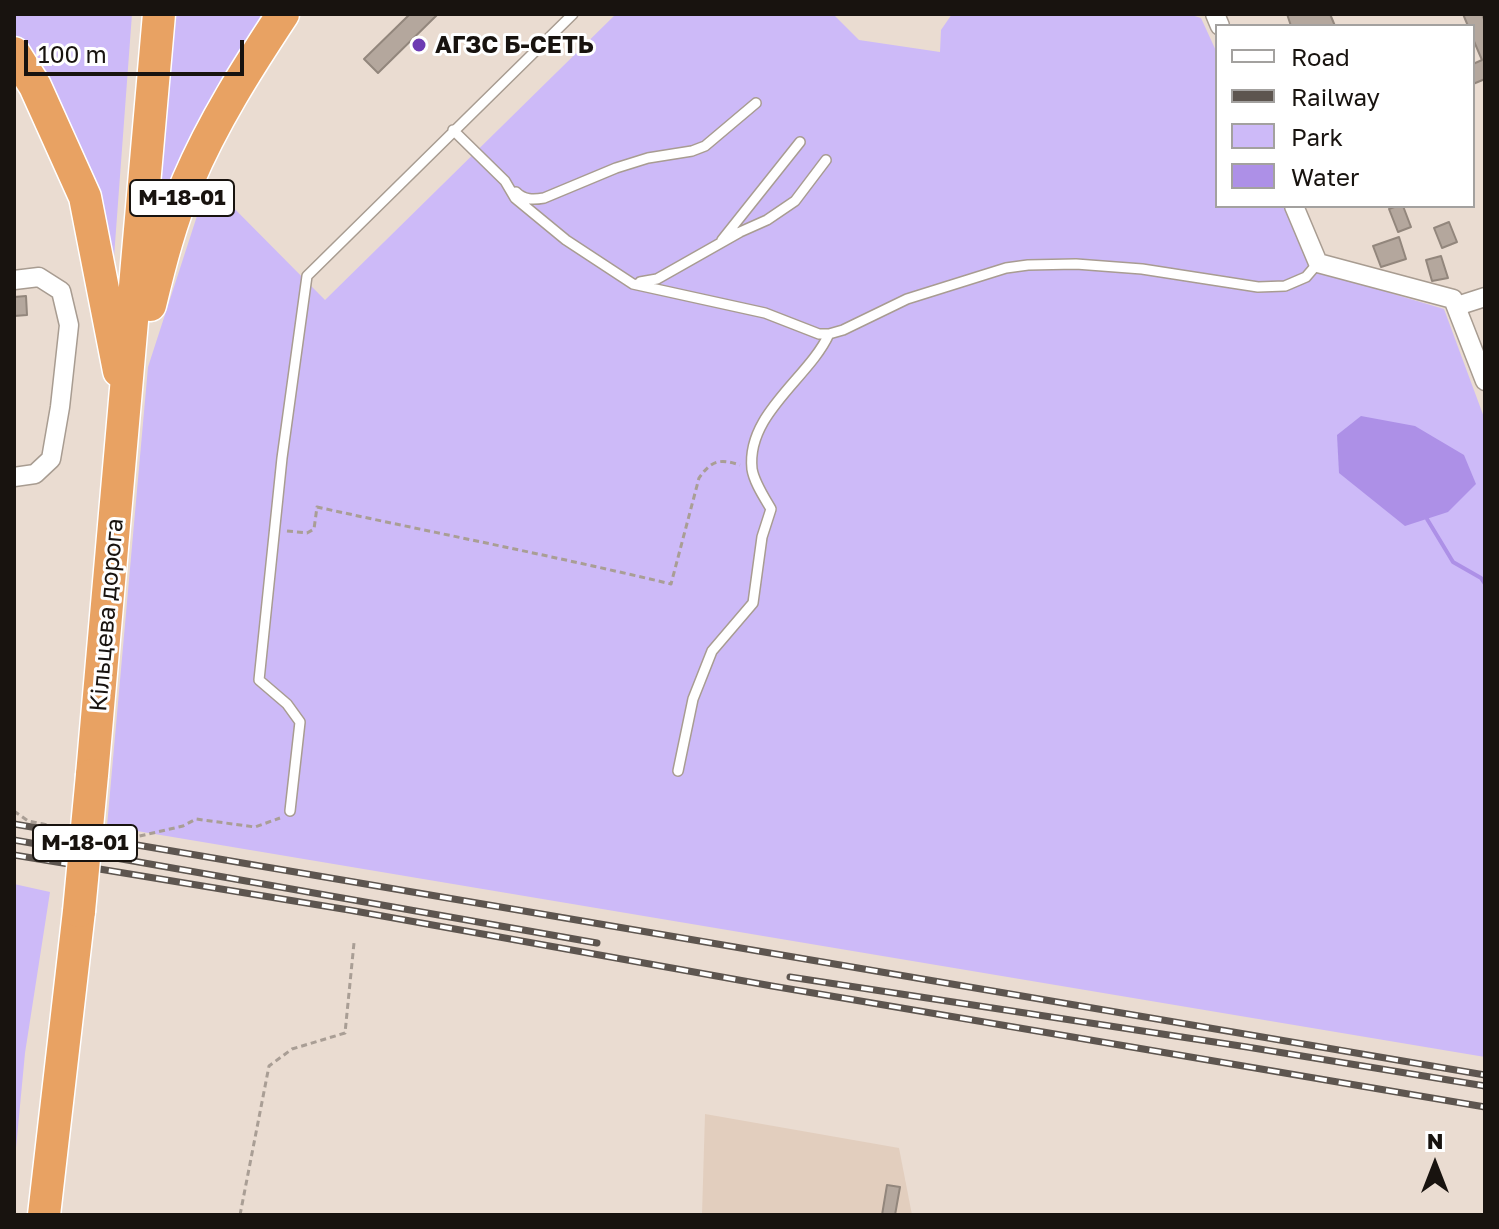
<!DOCTYPE html>
<html>
<head>
<meta charset="utf-8">
<style>
	body { margin:0 }
	#map { position:relative; width:1499px; height:1229px; overflow:hidden; background:#eadcd1; font-family:"Golos Text",sans-serif }
	canvas { display:block }
	.frame { position:absolute; inset:0; border:16px solid #18130f; pointer-events:none }
	.legend { position:absolute; left:1215px; top:24px; width:260px; height:184px; box-sizing:border-box; background:#fff; border:2px solid #a3a19f; margin:0; padding:10px 14px; list-style:none; font-size:24px; color:#18130f }
	.legend li { display:flex; align-items:center; gap:16px; height:40px }
	.legend b { width:40px; border:2px solid #a3a19f }
	.north { position:absolute; left:1395px; top:1125px; width:80px; height:80px; -webkit-text-stroke:6px #fff; paint-order:stroke; rotate:0deg; font-size:22px; font-weight:700; line-height:32px; text-align:center; color:#18130f }
	.north::after { content:''; display:block; margin:auto; width:28px; height:36px; background:#18130f; clip-path:polygon(50% 0,100% 100%,50% 72%,0 100%) }
	.scale { position:absolute; left:24px; top:40px; width:220px; height:36px; box-sizing:border-box; border:4px solid #18130f; border-top:0; padding-left:10px; font-size:24px; line-height:28px; white-space:nowrap; color:#18130f; -webkit-text-stroke:6px #fff; paint-order:stroke }
</style>
</head>
<body>
<div id="map">
<canvas width="1499" height="1229"></canvas>
<div class="frame"></div>
<ul class="legend">
<li><b style="height:10px;background:#fff"></b>Road</li>
<li><b style="height:10px;background:#5d554f"></b>Railway</li>
<li><b style="height:22px;background:#cdbaf8"></b>Park</li>
<li><b style="height:22px;background:#ad90e7"></b>Water</li>
</ul>
<div class="north">N</div>
<div class="scale">100 m</div>
</div>
<script>
const ctx = document.querySelector('canvas').getContext('2d');
ctx.lineJoin = 'round';
function paint(path, color) {
  ctx.fillStyle = color;
  ctx.fill(path, 'evenodd');
}
function trace(path, color, width, dash) {
  ctx.strokeStyle = color;
  ctx.lineWidth = width;
  ctx.lineCap = dash ? 'butt' : 'round';
  ctx.setLineDash(dash || []);
  ctx.stroke(path);
}
function label(font, color, halo, rows, align = 'center') {
  ctx.font = font + ' "Golos Text",sans-serif';
  ctx.lineWidth = 6;
  ctx.setLineDash([]);
  ctx.textBaseline = 'middle';
  ctx.strokeStyle = halo;
  ctx.fillStyle = color;
  for (const [text, x, y, turn = 0] of rows) {
    ctx.save();
    ctx.translate(x, y);
    ctx.rotate((+turn || 0) * Math.PI / 180);
    ctx.textAlign = isNaN(turn) ? turn : align;
    if (halo) ctx.strokeText(text, 0, 0);
    ctx.fillText(text, 0, 0);
    ctx.restore();
  }
}
paint(new Path2D(`
	M 705,1114 L 899,1148 L 912,1215 L 702,1215 Z`), '#e2cebe');
paint(new Path2D(`
	M 14,14 L 132,14 L 112,284 L 14,39 Z
	M 173,14 L 285,14 L 152,247 Z
	M 616,14 L 833,14 L 859,40 L 940,52 L 941,30 L 952,14 L 1188,14 L 1201,18 L 1217,53 L 1217,206 L 1285,206 L 1313,270 L 1444,309 L 1485,420 L 1485,1057 L 107,826 L 148,367 L 208,182 L 325,300 Z
	M 14,884 L 50,892 L 25,1053 L 14,1169 Z`), '#cdbaf8');
paint(new Path2D(`
	M 1361,416 L 1415,426 L 1464,455 L 1476,484 L 1448,512 L 1405,526 L 1339,473 L 1337,435 Z`), '#ad90e7');
trace(new Path2D(`
	M 1427,519 L 1453,562 L 1481,578 L 1485,584`), '#ad90e7', 4);
const building = new Path2D(`
	M 410,14 L 438,14 L 378,73 L 364,59 Z
	M 1287,14 L 1330,14 L 1335,26 L 1291,26 Z
	M 1463,14 L 1482,14 L 1485,22 L 1485,79 L 1473,84 L 1473,64 L 1482,60 L 1473,39 L 1473,26 L 1468,26 Z
	M 1397,206 L 1403,206 L 1411,227 L 1398,232 L 1389,209 Z
	M 1449,222 L 1457,242 L 1442,248 L 1434,228 Z
	M 1399,237 L 1406,259 L 1381,267 L 1373,246 Z
	M 1441,256 L 1448,278 L 1432,281 L 1426,260 Z
	M 26,296 L 27,315 L 14,316 L 14,297 Z
	M 887,1185 L 900,1187 L 895,1215 L 882,1215 Z`);
paint(building, '#b4a79d');
trace(building, '#92867c', 2);
const lane = new Path2D(`
	M 453,130 L 505,181 L 515,198 L 566,240 L 633,284 L 765,313 L 819,334 L 829,334 L 843,330 L 907,299 L 1006,268 L 1028,265 L 1076,264 L 1142,269 L 1258,287 L 1285,286 L 1306,277 L 1318,263
	M 516,192 C 524,200 533,200 544,198 L 616,168 L 648,158 L 692,151 L 705,146 L 756,103
	M 722,240 L 800,142
	M 640,282 L 657,279 L 740,232 L 767,220 L 795,201 L 826,160
	M 678,771 L 693,699 L 712,651 L 753,603 L 762,537 L 771,509 C 764,497 754,482 752,469 C 746,414 809,378 829,334
	M 290,811 L 300,722 L 287,704 L 259,680 L 282,458 L 307,276 L 573,14`);
const street = new Path2D(`
	M 1215,14 L 1220,26
	M 1294,206 L 1318,263 L 1453,299 L 1485,381
	M 14,280 L 39,277 L 61,291 L 69,325 L 60,407 L 51,459 L 35,474 L 14,477
	M 1457,306 L 1485,297`);
const highway = new Path2D(`
	M 14,53 L 35,86 L 85,197 L 119,371
	M 150,305 C 160,263 171,220 188,181 C 213,122 248,67 283,14
	M 92,775 L 159,14
	M 44,1215 L 79,911`);
trace(lane, '#a89c91', 12);
trace(street, '#a89c91', 21);
trace(highway, '#fff', 35);
trace(new Path2D(`
	M 287,531 L 307,533 L 314,529 L 317,507 C 435,533 554,556 671,584 L 699,478 C 711,461 719,458 740,465
	M 14,811 L 28,821 L 63,828
	M 110,835 L 131,838 L 183,826 L 196,819 L 255,827 L 280,818
	M 240,1215 L 269,1066 L 292,1049 L 345,1033 L 354,943`), '#a99e95', 3, [6, 4]);
trace(lane, '#fff', 9);
trace(street, '#fff', 18);
trace(highway, '#e8a263', 32);
const rail = new Path2D(`
	M 14,824 L 1485,1075
	M 14,840 L 597,943
	M 14,855 L 349,910 L 772,986 L 1485,1107
	M 790,977 L 1247,1047 L 1485,1086`);
trace(rail, '#5d554f', 7);
trace(rail, '#fff', 4, [12]);
const highwayBridge = new Path2D(`
	M 79,911 L 92,775`);
trace(highwayBridge, '#fff', 35, []);
trace(highwayBridge, '#e8a263', 32);
for (const [x, y, r, color] of [
	[419,45,8,"#6d3bb3"]
]) {
  const dot = new Path2D();
  dot.arc(x, y, r, 0, 2 * Math.PI);
  ctx.fillStyle = color;
  ctx.fill(dot);
  trace(dot, '#fff', 3);
}
for (const [x, y, w] of [
	[182,198,104],
	[85,843,104]
]) {
  const box = new Path2D();
  box.roundRect(x - w / 2, y - 18, w, 36, 6);
  ctx.fillStyle = '#fff';
  ctx.fill(box);
  trace(box, '#18130f', 2);
}
label('bold 22px', '#18130f', null, [
	["М-18-01",182,198],
	["М-18-01",85,843]
]);
label('bold 24px', '#18130f', '#fff', [
	["АГЗС Б-СЕТЬ",435,45]
], 'left');
label('24px', '#18130f', '#fff', [
	["Кільцева дорога",107,615,-85]
]);
</script>
</body>
</html>
